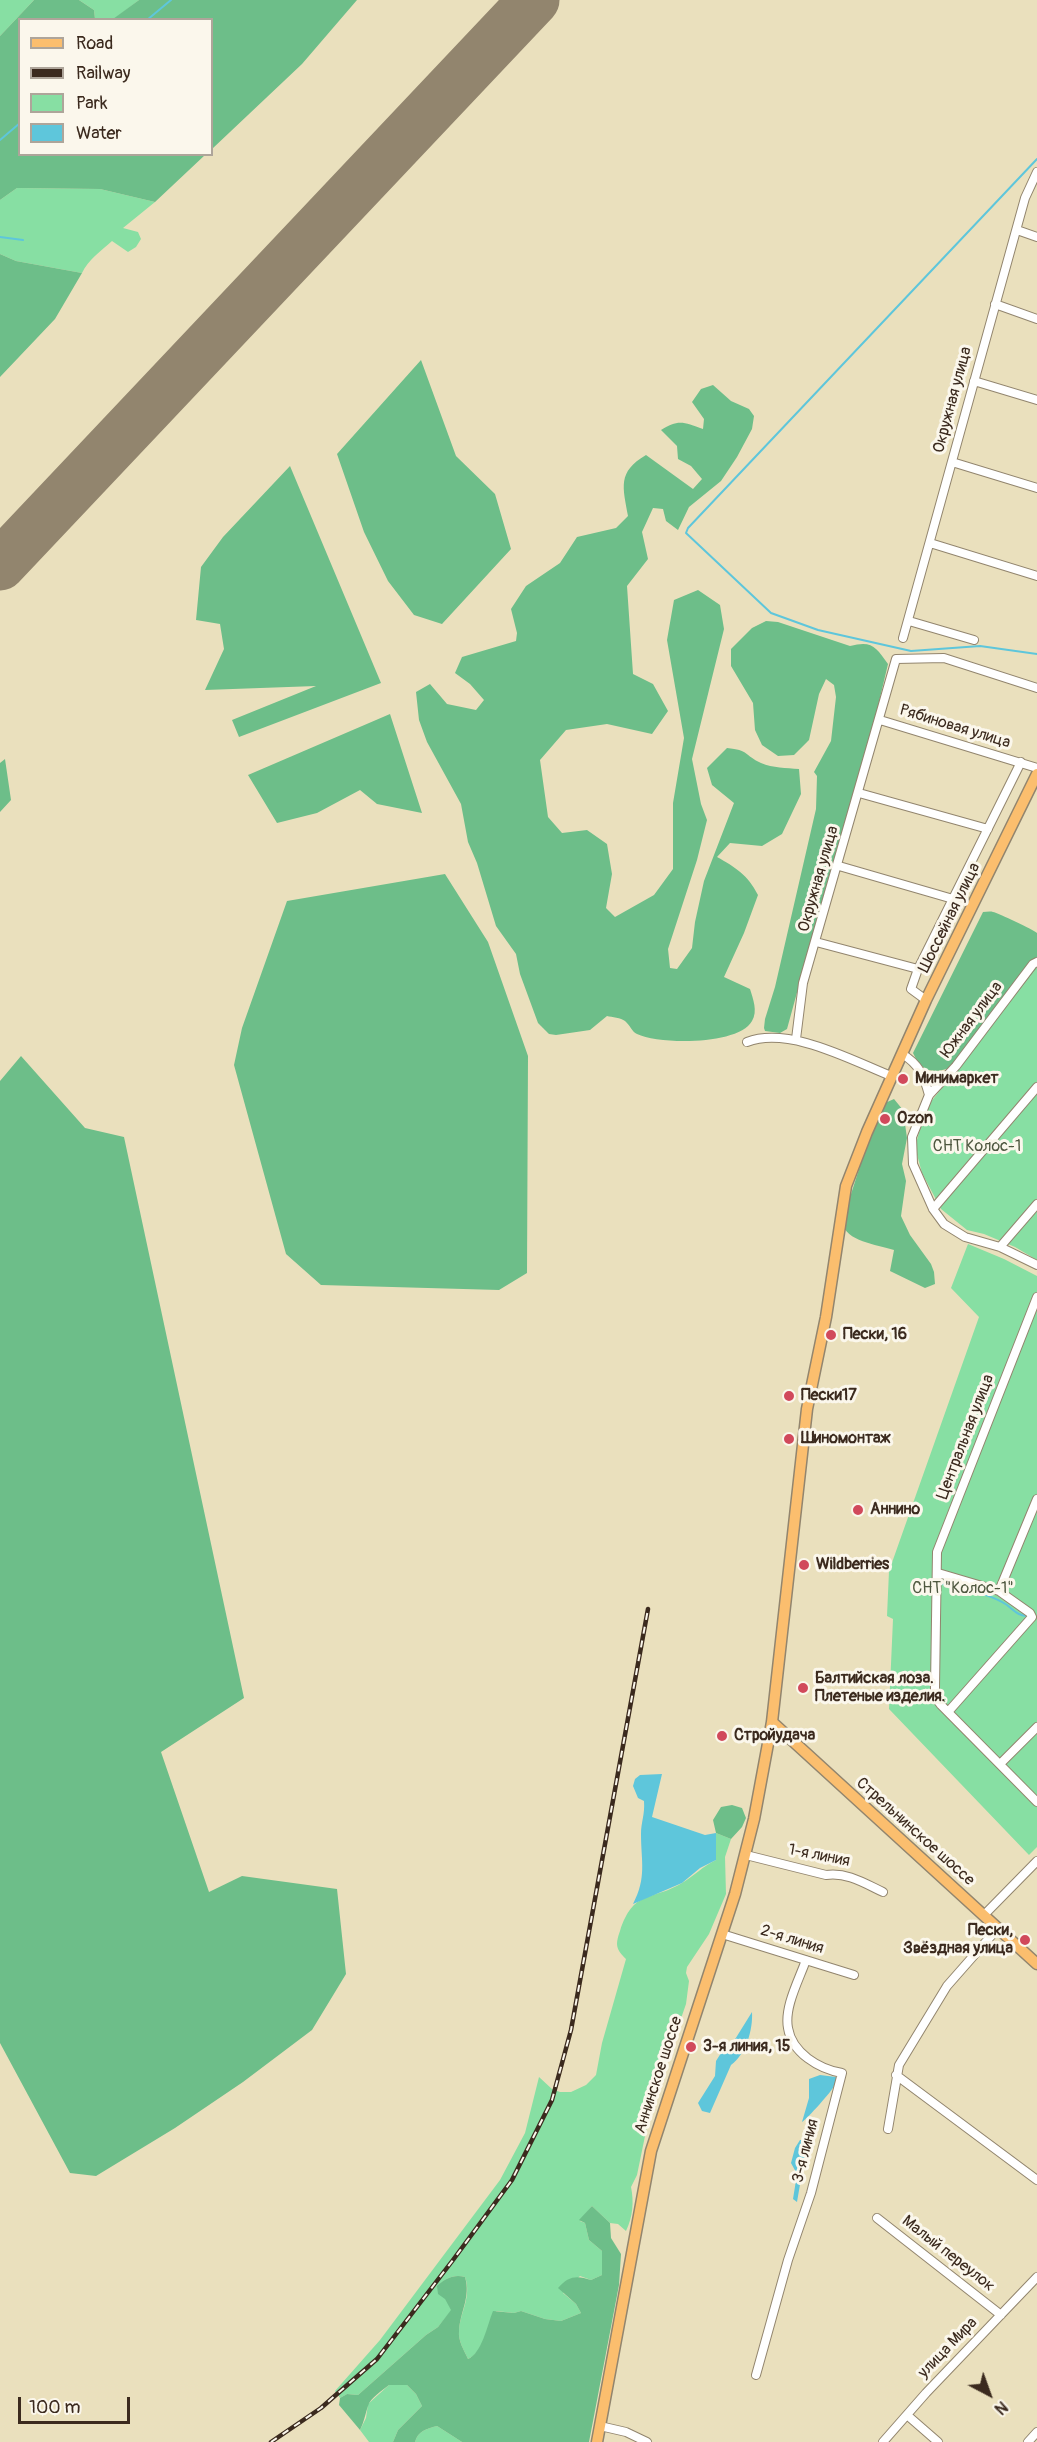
<!DOCTYPE html>
<html>
<head>
<meta charset="utf-8">
<style>
	body { margin:0 }
	#map { position:relative; width:1037px; height:2442px; overflow:hidden; background:#eae0bd; font-family:Pangolin,sans-serif }
	canvas { display:block }
	.legend { position:absolute; left:18px; top:18px; width:195px; height:138px; box-sizing:border-box; background:#fbf7ec; border:2px solid #aea59a; margin:0; padding:8px 10px; list-style:none; font-size:18px; color:#3b2a1e }
	.legend li { display:flex; align-items:center; gap:12px; height:30px }
	.legend b { width:30px; border:2px solid #aea59a }
	.north { position:absolute; left:959px; top:2364px; width:60px; height:60px; -webkit-text-stroke:4px #fbf7ec; paint-order:stroke; rotate:139deg; font-size:16px; font-weight:700; line-height:24px; text-align:center; color:#3b2a1e }
	.north::after { content:''; display:block; margin:auto; width:21px; height:27px; background:#3b2a1e; clip-path:polygon(50% 0,100% 100%,50% 72%,0 100%) }
	.scale { position:absolute; left:18px; top:2397px; width:112px; height:27px; box-sizing:border-box; border:3px solid #3b2a1e; border-top:0; padding-left:8px; font-size:18px; line-height:21px; white-space:nowrap; color:#3b2a1e; -webkit-text-stroke:4px #fbf7ec; paint-order:stroke }
</style>
</head>
<body>
<div id="map">
<canvas width="1037" height="2442"></canvas>
<ul class="legend">
<li><b style="height:8px;background:#fbbe6e"></b>Road</li>
<li><b style="height:8px;background:#3b2a1e"></b>Railway</li>
<li><b style="height:16px;background:#87dfa3"></b>Park</li>
<li><b style="height:16px;background:#5ec6db"></b>Water</li>
</ul>
<div class="north">N</div>
<div class="scale">100 m</div>
</div>
<script>
const ctx = document.querySelector('canvas').getContext('2d');
ctx.lineJoin = 'round';
function paint(path, color) {
  ctx.fillStyle = color;
  ctx.fill(path, 'evenodd');
}
function trace(path, color, width, dash) {
  ctx.strokeStyle = color;
  ctx.lineWidth = width;
  ctx.lineCap = dash ? 'butt' : 'round';
  ctx.setLineDash(dash || []);
  ctx.stroke(path);
}
function label(font, color, halo, rows, align = 'center') {
  ctx.font = font + ' Pangolin,sans-serif';
  ctx.lineWidth = 6;
  ctx.setLineDash([]);
  ctx.textBaseline = 'middle';
  ctx.strokeStyle = halo;
  ctx.fillStyle = color;
  for (const [text, x, y, turn = 0] of rows) {
    ctx.save();
    ctx.translate(x, y);
    ctx.rotate((+turn || 0) * Math.PI / 180);
    ctx.textAlign = isNaN(turn) ? turn : align;
    if (halo) ctx.strokeText(text, 0, 0);
    ctx.fillText(text, 0, 0);
    ctx.restore();
  }
}
paint(new Path2D(`
	M 0,0 L 34,0 L 0,36 Z
	M 79,0 L 139,0 L 113,20 L 95,19 L 94,10 Z
	M 17,188 L 100,189 L 155,202 L 123,228 L 138,232 L 141,239 L 136,247 L 128,252 L 112,241 C 102,250 88,260 82,273 L 16,261 L 0,254 L 0,200 Z
	M 1037,968 L 1037,1260 L 1015,1247 L 984,1234 L 967,1230 L 941,1209 L 922,1173 L 915,1147 L 926,1108 Z
	M 968,1244 L 1004,1259 L 1037,1276 L 1037,1847 L 1029,1855 L 889,1709 L 893,1619 L 887,1616 L 889,1571 L 979,1317 L 951,1288 Z
	M 716,1833 L 731,1839 L 725,1857 L 726,1894 L 709,1934 L 687,1967 L 686,1973 L 689,1981 L 686,2004 L 652,2102 L 637,2175 L 631,2187 C 634,2202 633,2216 626,2231 L 618,2224 L 610,2223 L 592,2206 L 580,2221 L 585,2223 L 589,2240 L 602,2251 L 602,2275 L 591,2280 L 580,2276 L 563,2293 L 576,2304 L 581,2313 L 561,2321 L 545,2319 L 521,2311 L 514,2313 L 496,2311 C 490,2326 484,2352 468,2359 C 464,2350 458,2341 459,2331 C 460,2312 472,2297 465,2277 C 454,2274 446,2278 438,2286 L 452,2310 L 438,2327 L 426,2335 L 358,2395 L 347,2394 L 340,2398 L 335,2391 L 380,2340 L 500,2180 L 525,2133 L 539,2077 L 552,2089 L 560,2092 L 571,2092 L 586,2085 L 596,2075 L 602,2043 L 626,1959 C 616,1949 615,1945 620,1931 C 634,1889 650,1902 682,1883 C 694,1876 703,1866 716,1860 Z
	M 389,2385 L 407,2385 L 416,2394 L 422,2406 L 398,2430 L 393,2442 L 369,2442 L 360,2430 L 366,2418 L 368,2404 Z
	M 437,2426 L 462,2442 L 415,2442 C 418,2431 426,2429 437,2426 Z`), '#87dfa3');
paint(new Path2D(`
	M 34,0 L 79,0 L 94,10 L 95,19 L 20,20 L 20,154 L 205,155 L 155,202 L 100,189 L 17,188 L 0,200 L 0,36 Z
	M 139,0 L 357,0 L 302,64 L 212,149 L 212,20 L 113,19 Z
	M 0,254 L 16,261 L 82,273 L 55,319 L 0,377 Z
	M 421,360 L 456,456 L 495,494 L 511,549 L 442,624 L 414,615 L 388,581 L 364,532 L 337,454 Z
	M 713,385 L 731,401 L 749,409 L 754,416 L 752,429 L 737,457 L 721,481 L 689,507 L 678,530 L 666,521 L 663,509 L 653,508 L 642,532 L 648,559 L 627,586 L 633,674 L 653,684 L 668,711 L 652,734 L 607,724 L 566,730 L 540,760 L 548,817 L 562,833 L 587,830 L 607,844 L 612,874 L 606,908 L 615,917 L 654,895 L 673,869 L 673,803 L 684,738 L 667,640 L 674,600 L 698,590 L 720,605 L 724,629 L 692,759 L 701,804 L 707,820 L 697,860 L 668,949 L 670,968 L 677,969 L 692,948 L 695,922 L 704,881 L 734,803 L 712,785 L 707,768 L 727,748 C 749,750 744,755 761,763 C 773,768 786,768 799,769 L 801,794 L 782,834 L 762,846 L 730,843 L 717,857 C 735,867 748,875 758,895 L 744,933 L 724,977 L 750,989 C 753,999 758,1011 752,1021 C 739,1045 660,1045 637,1034 C 632,1032 630,1025 625,1021 C 621,1018 612,1017 607,1016 L 590,1030 L 556,1035 L 549,1034 L 538,1023 L 520,974 L 516,954 L 496,926 L 477,863 L 468,842 L 461,804 L 427,742 L 419,720 L 416,692 L 430,684 L 447,704 L 476,710 L 484,700 L 470,684 L 455,673 L 462,657 L 516,641 L 517,633 L 511,609 L 526,586 L 560,563 L 577,537 L 616,528 L 628,516 C 623,487 617,472 646,455 L 693,489 L 702,479 L 691,466 L 678,459 L 677,446 L 661,430 C 678,419 684,422 703,429 L 704,419 L 692,402 L 701,389 Z
	M 290,466 L 381,683 L 239,737 L 232,720 L 316,686 L 205,690 L 224,649 L 220,624 L 196,620 L 201,567 L 223,537 Z
	M 766,621 L 778,622 L 850,646 C 872,640 876,647 888,664 L 870,740 L 829,876 L 787,1029 L 780,1033 L 765,1031 L 764,1028 L 765,1019 L 775,987 L 816,809 L 817,776 L 814,772 L 831,741 L 836,697 L 834,685 L 826,679 L 819,694 L 809,740 L 794,755 L 778,756 L 762,745 L 755,730 L 753,703 L 731,666 L 731,649 L 752,628 Z
	M 390,714 L 422,813 L 377,804 L 360,790 L 317,813 L 277,823 L 248,775 Z
	M 5,759 L 11,800 L 0,812 L 0,763 Z
	M 445,874 L 488,942 L 528,1056 L 527,1273 L 499,1290 L 321,1285 L 286,1254 L 234,1065 L 242,1028 L 287,901 Z
	M 983,912 C 986,912 990,911 993,912 C 998,913 1034,930 1037,933 L 1037,968 L 962,1063 C 941,1072 924,1078 913,1053 Z
	M 21,1056 L 85,1128 L 124,1137 L 244,1698 L 161,1752 L 209,1892 L 242,1876 L 337,1889 L 346,1974 L 312,2030 L 243,2082 L 175,2128 L 96,2176 L 70,2173 L 0,2043 L 0,1081 Z
	M 894,1099 L 903,1110 L 907,1138 L 902,1164 L 906,1181 L 901,1216 L 910,1235 L 931,1264 L 934,1272 L 935,1284 L 925,1288 L 890,1271 L 894,1250 C 876,1244 846,1242 842,1222 L 872,1129 L 885,1103 Z
	M 732,1805 L 742,1808 L 746,1818 L 742,1827 L 731,1839 L 716,1833 L 713,1820 L 721,1807 Z
	M 592,2206 L 610,2223 L 611,2238 L 621,2254 L 619,2285 L 589,2442 L 462,2442 L 437,2426 C 426,2429 418,2431 415,2442 L 393,2442 L 398,2430 L 422,2406 L 416,2394 L 407,2385 L 389,2385 C 383,2390 370,2398 368,2406 C 365,2415 364,2422 360,2430 L 339,2405 L 340,2398 L 347,2394 L 358,2395 L 426,2335 L 438,2327 L 451,2310 L 445,2299 L 438,2294 L 437,2286 C 446,2278 454,2274 465,2277 C 471,2297 460,2312 459,2331 C 458,2341 464,2350 468,2359 C 482,2353 487,2326 493,2311 L 514,2313 L 521,2311 L 545,2319 L 561,2321 L 581,2313 L 576,2304 L 558,2288 C 568,2276 577,2275 591,2280 L 602,2275 L 602,2251 L 589,2240 L 585,2223 L 579,2220 Z`), '#6dbe89');
paint(new Path2D(`
	M 662,1774 L 652,1817 L 705,1835 L 716,1833 L 716,1860 L 700,1868 L 682,1883 L 633,1904 C 647,1877 641,1862 641,1834 C 641,1822 645,1815 644,1801 L 638,1798 L 633,1786 L 635,1779 L 640,1775 Z
	M 752,2012 C 753,2030 746,2054 731,2065 L 710,2113 L 702,2111 L 698,2103 L 715,2076 L 716,2061 L 721,2053 L 729,2049 Z
	M 820,2075 L 836,2077 C 836,2080 836,2083 834,2086 C 833,2090 807,2119 802,2122 L 809,2098 L 809,2079 Z
	M 812,2139 L 803,2167 L 797,2202 L 793,2199 L 797,2174 L 791,2163 L 795,2148 L 800,2140 Z`), '#5ec6db');
trace(new Path2D(`
	M 147,20 L 171,0
	M 0,140 L 20,123
	M 1037,159 L 688,528 L 686,533 L 771,613 L 818,630 L 911,651 L 980,646 L 1037,654
	M 0,237 L 23,240
	M 943,1584 C 964,1590 989,1593 1007,1605 C 1015,1611 1018,1616 1028,1616`), '#5ec6db', 2);
trace(new Path2D(`
	M 0,565 L 534,0`), '#92856e', 51);
const minor = new Path2D(`
	M 1017,230 L 1037,237
	M 995,304 L 1037,319
	M 974,381 L 1037,400
	M 952,462 L 1037,488
	M 930,543 L 1037,576
	M 909,621 L 974,640
	M 903,638 L 1025,198 L 1037,172
	M 880,720 L 1037,768
	M 859,793 L 988,829
	M 839,866 L 953,899
	M 816,942 L 918,969
	M 1037,962 L 1033,964 L 956,1066 L 929,1095 L 912,1137 L 913,1164 L 933,1209 L 944,1224 L 965,1237 L 1000,1247 L 1037,1265
	M 926,1000 L 911,989 L 918,969 L 1021,762
	M 796,1039 L 803,983 L 896,659 L 944,658 L 1037,688
	M 747,1042 C 789,1026 851,1060 891,1076
	M 902,1054 C 919,1064 924,1076 929,1095
	M 933,1209 L 1037,1087
	M 1000,1247 L 1037,1204
	M 1037,1297 L 937,1552 L 935,1687 L 935,1697 L 941,1705 L 1037,1802
	M 938,1573 L 999,1591 L 1030,1613 L 1032,1617 L 948,1712
	M 999,1591 L 1037,1499
	M 1000,1764 L 1037,1727
	M 746,1855 L 826,1875 C 847,1872 864,1883 883,1892
	M 984,1915 L 1037,1861
	M 722,1934 L 854,1975
	M 896,2075 L 1037,2180
	M 888,2129 L 899,2065 L 947,1986 L 998,1928
	M 877,2218 L 1001,2315
	M 756,2375 L 788,2260 L 811,2193 L 842,2073 C 819,2069 792,2053 788,2028 C 784,2007 799,1980 806,1960
	M 907,2415 L 938,2442
	M 600,2426 L 626,2432 L 647,2442
	M 883,2442 L 926,2393 L 1037,2277
	M 1028,2442 L 1037,2432`);
const major = new Path2D(`
	M 772,1722 L 1037,1964
	M 597,2442 L 651,2151 L 735,1894 L 754,1819 L 772,1722 L 807,1409 L 826,1317 L 846,1186 L 867,1132 L 926,1000 L 1037,774`);
trace(minor, '#92856e', 10);
trace(major, '#92856e', 13);
trace(minor, '#fff', 8);
trace(major, '#fbbe6e', 10);
const rail = new Path2D(`
	M 271,2442 L 321,2408 L 377,2359 L 453,2260 L 512,2180 L 552,2100 L 571,2030 L 648,1609`);
trace(rail, '#3b2a1e', 4.5);
trace(rail, '#fbf7ec', 2, [7]);
for (const [x, y, r, color] of [
	[903,1079,6,"#d1495b"],
	[885,1119,6,"#d1495b"],
	[831,1335,6,"#d1495b"],
	[789,1396,6,"#d1495b"],
	[789,1439,6,"#d1495b"],
	[858,1510,6,"#d1495b"],
	[804,1565,6,"#d1495b"],
	[803,1688,6,"#d1495b"],
	[722,1736,6,"#d1495b"],
	[1025,1940,6,"#d1495b"],
	[691,2047,6,"#d1495b"]
]) {
  const dot = new Path2D();
  dot.arc(x, y, r, 0, 2 * Math.PI);
  ctx.fillStyle = color;
  ctx.fill(dot);
  trace(dot, '#fbf7ec', 2);
}
label('16px', '#3b2a1e', '#fbf7ec', [
	["Окружная улица",953,400,-75],
	["Рябиновая улица",955,727,17],
	["Окружная улица",819,879,-74],
	["Шоссейная улица",950,918,-64],
	["Южная улица",972,1020,-53],
	["Центральная улица",966,1437,-69],
	["Стрельнинское шоссе",915,1832,42],
	["1-я линия",819,1856,11],
	["2-я линия",792,1940,17],
	["Аннинское шоссе",659,2075,-72],
	["3-я линия",806,2151,-76],
	["Малый переулок",948,2254,38],
	["улица Мира",948,2348,-46]
]);
label('bold 16px', '#3b2a1e', '#fbf7ec', [
	["Минимаркет",915,1079],
	["Ozon",897,1119],
	["Пески, 16",843,1335],
	["Пески17",801,1396],
	["Шиномонтаж",801,1439],
	["Аннино",870,1510],
	["Wildberries",816,1565],
	["Балтийская лоза.",815,1679],
	["Плетеные изделия.",815,1697],
	["Стройудача",734,1736],
	["Пески,",1013,1931,"right"],
	["Звёздная улица",1013,1949,"right"],
	["3-я линия, 15",703,2047]
], 'left');
label('16px', '#4e573f', '#fbf7ec', [
	["СНТ Колос-1",977,1147],
	["СНТ \"Колос-1\"",963,1589]
]);
</script>
</body>
</html>
